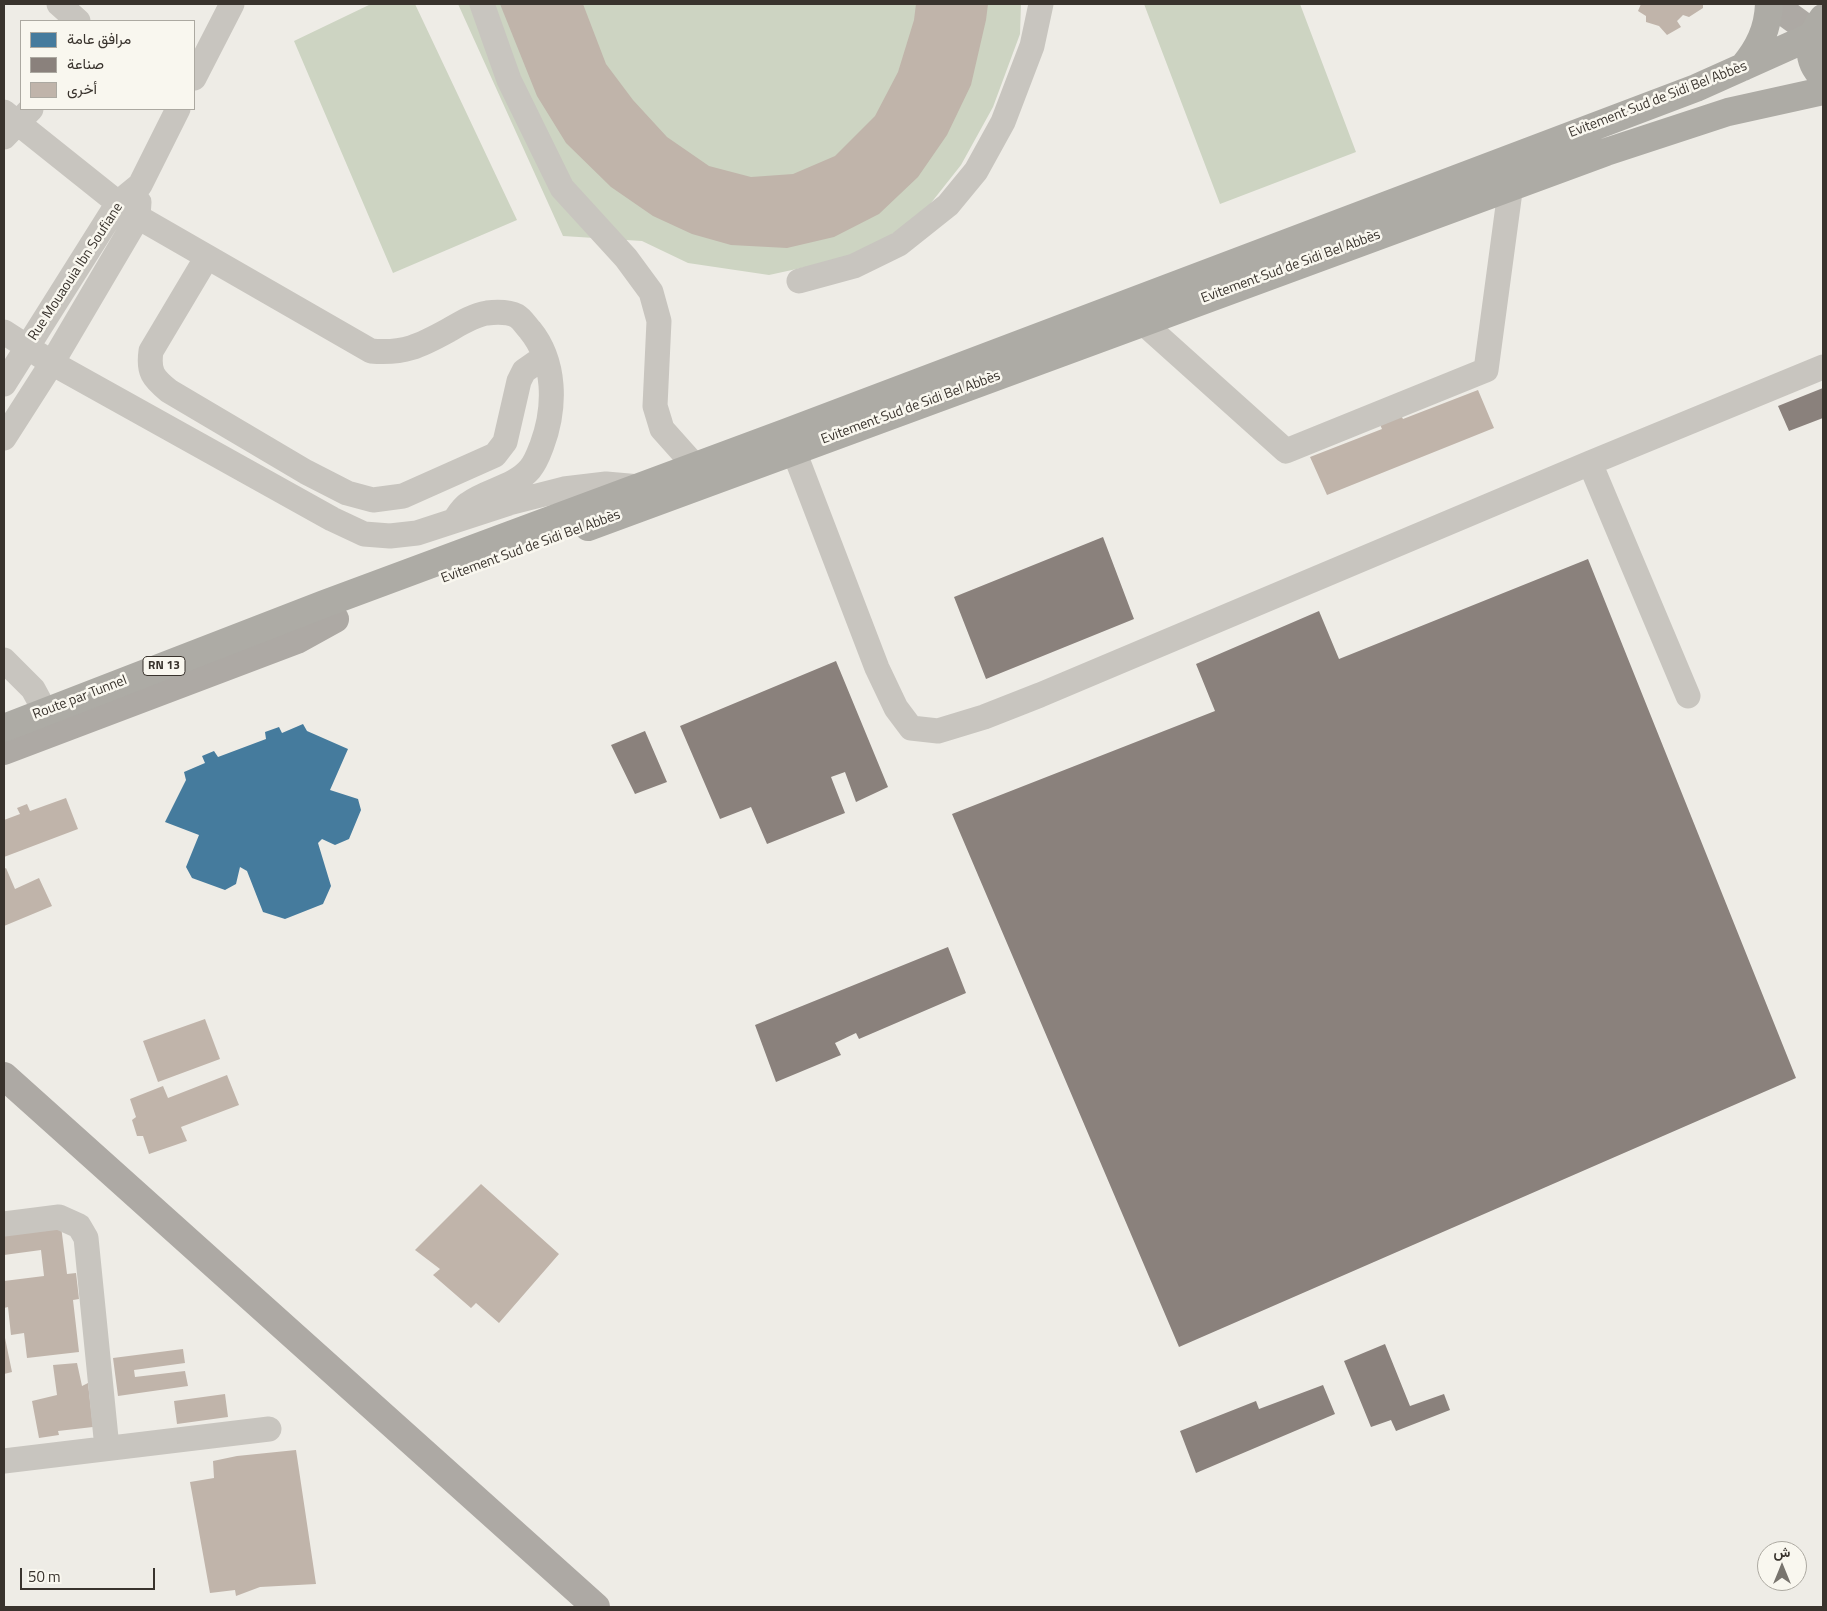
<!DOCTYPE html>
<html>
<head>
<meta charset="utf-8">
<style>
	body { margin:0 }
	#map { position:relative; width:1827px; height:1611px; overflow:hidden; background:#eeece6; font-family:"Titillium Web",Vazirmatn,sans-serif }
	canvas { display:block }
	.frame { position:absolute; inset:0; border:5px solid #39332d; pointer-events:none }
	.legend { position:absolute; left:20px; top:20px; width:175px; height:90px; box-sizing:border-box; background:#f9f7ef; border:1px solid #aca9a1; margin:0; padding:6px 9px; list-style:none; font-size:15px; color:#39332d }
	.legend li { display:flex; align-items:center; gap:10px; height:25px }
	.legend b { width:25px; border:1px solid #aca9a1 }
	.north { position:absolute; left:1757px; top:1541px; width:50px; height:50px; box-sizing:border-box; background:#f9f7ef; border:1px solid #aca9a1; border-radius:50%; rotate:0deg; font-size:14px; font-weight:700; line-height:20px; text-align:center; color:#39332d }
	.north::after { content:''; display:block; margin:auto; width:18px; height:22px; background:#78746e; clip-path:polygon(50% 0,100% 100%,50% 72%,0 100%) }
	.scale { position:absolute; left:20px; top:1568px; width:135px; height:22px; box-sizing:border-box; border:2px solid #39332d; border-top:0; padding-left:6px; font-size:15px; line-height:18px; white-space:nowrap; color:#39332d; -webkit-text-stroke:4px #f9f7ef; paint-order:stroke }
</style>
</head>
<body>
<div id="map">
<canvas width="1827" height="1611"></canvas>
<div class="frame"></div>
<ul class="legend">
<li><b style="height:14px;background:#457b9d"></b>مرافق عامة</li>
<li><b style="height:14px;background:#8a817c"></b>صناعة</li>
<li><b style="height:14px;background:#c0b4aa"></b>أخرى</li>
</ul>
<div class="north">ش</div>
<div class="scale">50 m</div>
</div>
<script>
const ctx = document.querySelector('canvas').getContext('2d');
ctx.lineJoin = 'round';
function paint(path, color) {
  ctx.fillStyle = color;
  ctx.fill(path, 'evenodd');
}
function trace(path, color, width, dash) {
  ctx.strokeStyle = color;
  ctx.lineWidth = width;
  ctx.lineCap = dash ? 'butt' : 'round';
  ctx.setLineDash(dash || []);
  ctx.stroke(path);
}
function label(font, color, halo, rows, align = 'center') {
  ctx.font = font + ' "Titillium Web",sans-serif';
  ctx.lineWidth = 5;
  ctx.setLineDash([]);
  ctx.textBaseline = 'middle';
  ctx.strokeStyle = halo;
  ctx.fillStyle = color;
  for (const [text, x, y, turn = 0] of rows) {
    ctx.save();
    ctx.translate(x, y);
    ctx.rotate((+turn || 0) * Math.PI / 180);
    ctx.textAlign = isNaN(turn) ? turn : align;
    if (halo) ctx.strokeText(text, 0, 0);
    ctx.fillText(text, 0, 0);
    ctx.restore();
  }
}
paint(new Path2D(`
	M 371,4 L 415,4 L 517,220 L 393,273 L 294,41 Z
	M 458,4 L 1021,4 L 1020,34 L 993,107 L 961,165 L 927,208 L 887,238 L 857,253 L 815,265 L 769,275 L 688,263 L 642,241 L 563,236 Z
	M 1144,4 L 1300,4 L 1356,152 L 1220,204 Z`), '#cdd4c2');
paint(new Path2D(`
	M 303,724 L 307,731 L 348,749 L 330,790 L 358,799 L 361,810 L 349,839 L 335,845 L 322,839 L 318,843 L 331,886 L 323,904 L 285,919 L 263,912 L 247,871 L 240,867 L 236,884 L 225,890 L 192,878 L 186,867 L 199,835 L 165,822 L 186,780 L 184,772 L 205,763 L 202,756 L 214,751 L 218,757 L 266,739 L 265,732 L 279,727 L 282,733 Z`), '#457b9d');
paint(new Path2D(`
	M 1823,388 L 1823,418 L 1789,431 L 1778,406 Z
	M 1103,537 L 1134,619 L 986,679 L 954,597 Z
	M 1588,559 L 1796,1078 L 1179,1347 L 952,814 L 1215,711 L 1196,664 L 1319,611 L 1339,659 Z
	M 836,661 L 888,787 L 856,802 L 845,772 L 831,777 L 845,813 L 767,844 L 751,807 L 720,819 L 680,726 Z
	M 645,731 L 667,782 L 635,794 L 611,745 Z
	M 948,947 L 966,993 L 859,1039 L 856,1033 L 835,1043 L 841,1055 L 776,1082 L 755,1025 Z
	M 1385,1344 L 1410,1406 L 1444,1394 L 1450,1410 L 1396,1431 L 1391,1420 L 1371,1427 L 1344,1361 Z
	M 1323,1385 L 1335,1414 L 1196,1473 L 1180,1431 L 1256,1401 L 1259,1409 Z`), '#8a817c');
paint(new Path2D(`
	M 500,4 L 583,4 L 606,64 L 633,100 L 667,137 L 709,166 L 751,177 L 793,174 L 835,156 L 875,116 L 898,72 L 914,20 L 916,4 L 988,4 L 986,20 L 971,85 L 947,135 L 918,177 L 879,214 L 834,237 L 787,248 L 731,245 L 692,234 L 653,216 L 611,187 L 566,143 L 537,96 Z
	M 1641,4 L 1703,4 L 1703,8 L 1689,17 L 1683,15 L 1677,21 L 1681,27 L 1667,35 L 1659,26 L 1646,22 L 1646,16 L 1638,11 Z
	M 1478,390 L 1494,428 L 1327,495 L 1310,457 L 1382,429 L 1376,416 L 1397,408 L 1403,419 Z
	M 66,798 L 78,829 L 4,857 L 4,820 L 20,814 L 17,808 L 27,804 L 30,811 Z
	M 6,868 L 15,889 L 39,878 L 52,906 L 4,926 L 4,869 Z
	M 205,1019 L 220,1059 L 158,1082 L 143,1041 Z
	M 227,1075 L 239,1105 L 181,1127 L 187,1141 L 149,1154 L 143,1136 L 137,1136 L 132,1120 L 136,1117 L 130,1099 L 163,1086 L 168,1098 Z
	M 481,1184 L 559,1254 L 499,1323 L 476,1303 L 471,1308 L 433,1275 L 440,1269 L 415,1250 Z
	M 61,1226 L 67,1274 L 76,1273 L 79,1299 L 73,1300 L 79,1352 L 27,1358 L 24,1333 L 11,1335 L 8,1307 L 4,1308 L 4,1281 L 44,1276 L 41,1250 L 4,1255 L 4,1233 Z
	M 4,1333 L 12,1372 L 4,1374 Z
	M 183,1349 L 185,1363 L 134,1370 L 135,1377 L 185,1371 L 188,1386 L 118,1396 L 113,1358 Z
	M 77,1363 L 82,1386 L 88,1383 L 93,1427 L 58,1431 L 59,1435 L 39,1438 L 32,1401 L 57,1395 L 53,1365 Z
	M 225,1394 L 228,1417 L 177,1424 L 174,1401 Z
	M 296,1450 L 316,1584 L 260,1587 L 236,1596 L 235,1590 L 210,1593 L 190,1482 L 214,1478 L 213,1461 L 237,1456 Z`), '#c0b4aa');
trace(new Path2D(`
	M 59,4 L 78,21
	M 482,4 L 509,80 L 562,188 L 626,258 L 651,292 L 659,321 L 655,406 L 662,429 L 695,466
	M 194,78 L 232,4
	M 4,112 L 118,203 L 138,217 L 371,351 C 404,354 420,346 449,330 C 461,323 474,315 487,313 C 496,312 509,312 517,316 C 522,319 526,326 530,330 C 556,362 556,407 542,445 C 539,453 536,462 530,469 C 515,487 487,490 468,504 C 462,508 458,515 454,521
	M 4,137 L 31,109
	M 207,257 L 151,351 C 148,372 153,378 169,391 L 306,472 L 347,493 L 373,500 L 403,496 L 495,455 L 505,442 L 519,381 L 524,371 L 544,357
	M 799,281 L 854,266 L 899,244 L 948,205 L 976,171 L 1003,122 L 1032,46 L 1041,4
	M 1130,311 L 1286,451 L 1486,370 L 1513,169
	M 4,332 L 52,363 L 332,519 L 364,534 L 390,536 L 417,533 L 509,503 L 564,489 L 606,484 L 640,487
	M 4,384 L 118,203 L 140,185 L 178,109
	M 787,433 L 877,668 L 896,708 L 911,728 L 938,731 L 984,717 L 1040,695 L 1590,463 L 1823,367
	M 4,438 L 52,363 L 138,217 L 139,202
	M 1590,463 L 1688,696
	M 4,660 L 33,689 L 39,700
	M 4,1224 L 59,1217 L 79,1226 L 86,1238 L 107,1448
	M 4,1461 L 269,1429`), '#c8c5bf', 25);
trace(new Path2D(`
	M 1773,4 L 1813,33
	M 4,751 L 297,640 L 335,619
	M 4,1076 L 596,1607`), '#ada9a4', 28);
trace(new Path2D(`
	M 1823,18 C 1808,36 1805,60 1823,77
	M 1743,67 C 1759,48 1768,29 1769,4
	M 588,527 L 1606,152 L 1728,112 L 1823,91
	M 4,728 L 324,604 L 787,432 L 1696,88 L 1812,36`), '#adaba5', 28);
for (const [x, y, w] of [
	[164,666,42]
]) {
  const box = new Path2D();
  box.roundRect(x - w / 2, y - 9.5, w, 19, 4);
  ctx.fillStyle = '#f9f7ef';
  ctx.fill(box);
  trace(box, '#39332d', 1);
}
label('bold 12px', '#39332d', null, [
	["RN 13",164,666]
]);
label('14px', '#39332d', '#f9f7ef', [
	["Evitement Sud de Sidi Bel Abbès",1658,100,-21],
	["Evitement Sud de Sidi Bel Abbès",1291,267,-20],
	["Rue Mouaouia Ibn Soufiane",76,272,-57],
	["Evitement Sud de Sidi Bel Abbès",911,408,-20],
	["Evitement Sud de Sidi Bel Abbès",531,547,-20],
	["Route par Tunnel",80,698,-21]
]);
</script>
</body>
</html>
